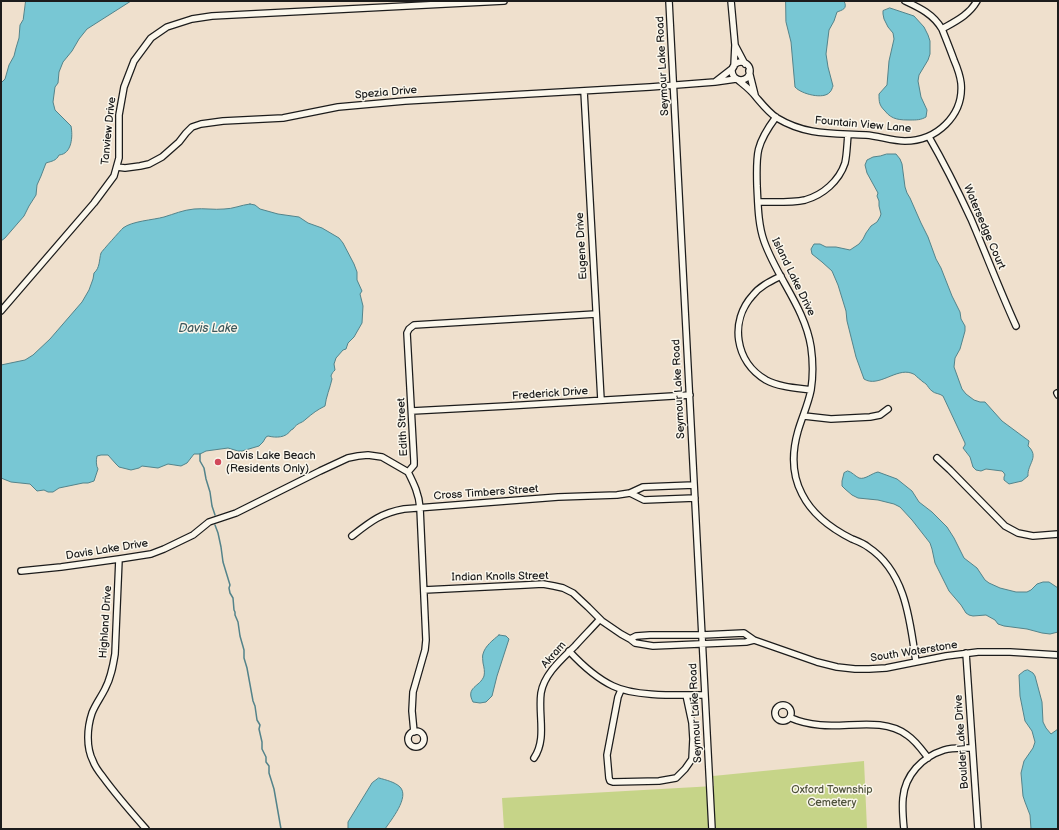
<!DOCTYPE html>
<html>
<head>
<meta charset="utf-8">
<style>
	body { margin:0 }
	#map { position:relative; width:1059px; height:830px; overflow:hidden; background:#efe0cd; font-family:"Balsamiq Sans",sans-serif }
	canvas { display:block }
	.frame { position:absolute; inset:0; border:2px solid #1c1c1c; pointer-events:none }
</style>
</head>
<body>
<div id="map">
<canvas width="1059" height="830"></canvas>
<div class="frame"></div>
</div>
<script>
const ctx = document.querySelector('canvas').getContext('2d');
ctx.lineJoin = 'round';
function paint(path, color) {
  ctx.fillStyle = color;
  ctx.fill(path, 'evenodd');
}
function trace(path, color, width, dash) {
  ctx.strokeStyle = color;
  ctx.lineWidth = width;
  ctx.lineCap = dash ? 'butt' : 'round';
  ctx.setLineDash(dash || []);
  ctx.stroke(path);
}
function label(font, color, halo, rows, align = 'center') {
  ctx.font = font + ' "Balsamiq Sans",sans-serif';
  ctx.lineWidth = 3;
  ctx.setLineDash([]);
  ctx.textBaseline = 'middle';
  ctx.strokeStyle = halo;
  ctx.fillStyle = color;
  for (const [text, x, y, turn = 0] of rows) {
    ctx.save();
    ctx.translate(x, y);
    ctx.rotate((+turn || 0) * Math.PI / 180);
    ctx.textAlign = isNaN(turn) ? turn : align;
    if (halo) ctx.strokeText(text, 0, 0);
    ctx.fillText(text, 0, 0);
    ctx.restore();
  }
}
paint(new Path2D(`
	M 864,761 L 867,829 L 504,829 L 502,798 L 714,786 L 713,776 Z`), '#c6d488');
const water = new Path2D(`
	M 26,1 L 131,1 L 87,29 L 79,39 L 72,51 L 63,62 L 59,72 L 58,83 L 55,87 L 53,102 L 55,110 L 71,126 C 73,136 72,154 59,155 C 56,161 52,161 46,163 L 41,176 L 37,185 L 36,195 L 29,206 L 24,216 L 5,238 L 1,241 L 1,83 L 5,79 L 9,65 L 14,56 L 16,48 L 19,38 L 20,25 L 23,20 Z
	M 786,1 L 844,1 C 848,9 842,10 837,12 L 834,21 L 829,30 L 826,54 L 828,67 L 833,86 C 832,88 832,90 830,92 C 824,100 801,94 795,87 L 791,42 L 786,22 Z
	M 890,8 L 914,16 L 924,27 L 928,35 L 930,41 L 930,54 L 928,60 L 919,75 L 918,81 L 921,97 L 927,110 L 926,117 C 921,120 916,120 911,120 C 900,120 892,120 885,111 C 879,105 879,102 879,94 L 887,85 L 889,61 L 894,39 L 893,33 L 888,27 L 884,19 L 883,14 L 883,11 Z
	M 887,154 L 896,154 L 900,159 L 902,164 L 905,187 L 907,193 L 910,198 L 921,223 L 928,237 L 936,259 L 941,268 L 952,296 L 960,312 L 961,319 L 965,326 L 965,331 L 960,349 L 955,358 L 954,367 L 962,389 L 966,394 L 974,400 L 980,402 L 985,402 L 1002,421 L 1029,441 L 1028,446 C 1040,457 1027,464 1028,476 L 1022,481 L 1009,484 L 1004,480 L 1004,477 L 1005,475 L 1004,473 L 1002,471 L 986,469 L 981,471 L 976,470 L 973,467 L 970,457 L 963,448 L 965,445 L 965,443 L 943,396 C 939,393 935,394 932,391 C 929,389 928,386 926,384 C 925,383 921,381 921,380 C 917,378 916,374 911,373 C 896,368 878,388 864,379 L 856,357 L 847,321 L 846,311 L 838,285 L 832,271 L 822,262 L 812,254 L 811,249 L 814,244 L 820,244 L 826,247 L 836,247 L 850,250 L 859,244 L 863,239 L 866,233 L 871,226 L 877,222 L 880,217 L 881,214 L 879,206 L 879,201 L 877,196 L 878,193 L 867,173 L 865,165 L 867,160 L 873,157 L 880,156 Z
	M 250,204 L 255,205 L 260,209 L 278,214 L 299,217 L 308,223 L 322,228 L 339,238 L 343,243 L 354,264 L 357,272 L 357,280 L 362,291 L 360,294 L 363,306 L 362,323 L 354,337 L 348,343 L 346,349 L 343,350 L 336,358 L 334,364 L 335,370 C 333,372 332,373 331,376 C 331,377 332,378 332,379 C 330,388 326,397 325,406 C 317,410 313,413 306,419 C 301,424 298,422 293,429 L 291,430 C 286,438 276,438 268,436 L 266,437 L 263,442 L 259,446 L 242,451 L 238,451 L 228,448 L 206,451 L 200,454 L 194,454 L 187,463 L 181,466 L 168,464 L 158,468 L 142,466 L 139,468 L 131,470 L 119,467 L 116,464 L 108,455 L 101,455 L 97,456 C 96,460 96,466 98,469 L 94,481 L 88,483 L 83,483 L 59,488 L 53,492 L 48,492 L 44,490 L 37,491 L 30,484 L 11,482 L 1,478 L 1,365 L 25,360 L 33,355 L 50,339 L 82,302 L 89,290 L 93,279 L 94,273 C 100,268 99,260 101,253 C 102,251 121,230 123,228 C 132,221 153,220 164,217 C 174,214 183,210 194,209 C 204,208 214,210 224,209 C 233,209 241,205 250,204 Z
	M 848,471 C 852,472 855,476 859,478 C 865,480 872,473 878,472 L 897,479 L 912,491 L 919,502 L 932,512 L 947,527 L 954,538 L 964,558 L 977,568 L 985,580 L 989,583 L 1000,588 L 1016,592 L 1027,592 L 1031,590 L 1037,584 L 1043,582 L 1049,582 L 1058,588 L 1058,632 L 1050,634 L 1042,633 L 1027,629 L 1004,626 L 998,624 L 995,620 L 986,615 L 973,616 L 969,615 L 966,613 L 961,605 L 949,591 L 935,563 L 932,549 L 930,543 L 912,520 L 900,507 L 894,504 L 878,500 L 858,498 L 852,495 L 845,489 L 842,486 L 842,481 L 844,473 Z
	M 499,635 L 506,636 L 509,639 L 497,676 L 492,696 L 486,702 L 480,703 L 473,702 C 465,687 480,687 484,676 C 485,672 484,667 483,663 C 483,661 482,656 483,654 C 485,646 493,640 499,635 Z
	M 1028,670 L 1033,673 L 1035,676 L 1042,702 L 1043,722 L 1046,728 L 1051,734 L 1058,729 L 1058,829 L 1031,829 L 1030,815 L 1025,802 L 1023,796 L 1021,773 L 1024,761 L 1033,748 L 1035,742 L 1032,731 L 1025,721 L 1020,696 L 1019,675 L 1024,671 Z
	M 379,778 C 386,780 395,782 400,787 C 410,797 391,820 385,829 L 348,829 L 348,822 L 372,783 Z`);
paint(water, '#78c7d4');
trace(water, '#53838a', 1);
trace(new Path2D(`
	M 200,454 L 200,461 L 204,468 L 206,479 L 210,492 L 212,506 L 215,515
	M 215,525 L 218,533 L 221,547 L 223,562 L 230,585 L 229,588 L 230,593 L 233,598 L 234,610 L 235,612 L 235,615 L 238,622 L 240,636 L 244,650 L 244,658 L 247,668 L 253,701 L 255,706 L 257,720 L 260,725 L 259,729 L 262,742 L 262,749 L 266,757 L 266,762 L 269,766 L 269,773 L 274,789 L 281,829`), '#53838a', 1.5);
const minor = new Path2D(`
	M 669,1 L 712,829
	M 731,1 L 735,45
	M 942,29 C 956,21 969,15 977,1
	M732 71a9 9 0 1 1 18 0a9 9 0 1 1-18 0Z
	M 734,66 L 735,45 L 745,64
	M 733,68 L 715,82 L 736,79
	M 749,71 L 755,95
	M 738,80 C 744,85 751,90 756,97 C 762,104 769,113 777,118 C 807,136 833,133 866,135 C 879,136 892,141 905,141 C 936,141 964,116 961,83 C 960,75 957,67 954,60 C 950,49 946,39 942,29 C 933,14 920,8 905,1
	M 584,91 L 601,400
	M 776,117 C 756,144 756,153 757,186 C 758,204 758,224 764,241 C 777,278 805,308 811,347 C 813,361 813,377 811,390 C 808,405 802,417 798,431 C 792,452 792,475 802,494 C 812,514 832,529 852,539 C 857,541 863,543 868,547 C 906,572 910,621 916,662
	M 929,137 C 944,163 958,191 971,219 C 986,254 1000,291 1016,326
	M 117,167 L 125,168 L 140,166 L 149,164 L 162,157 L 179,142 L 186,133 L 192,127 L 201,124 L 223,121 L 283,118 L 338,107 L 405,101 L 650,87 L 715,82
	M 758,202 C 773,202 791,203 805,200 C 823,195 839,181 845,163 C 847,154 847,144 848,135
	M 781,276 C 771,281 760,286 753,295 C 729,321 735,362 766,380 C 779,387 796,388 811,390
	M 1,311 L 94,203 L 114,176 L 119,158 L 119,115 L 124,87 L 134,61 L 151,38 L 167,27 L 192,19 L 212,16 L 504,1
	M 1057,393 L 1058,395
	M 412,411 L 507,406 L 690,395
	M 804,416 L 831,419 L 870,417 L 880,415 L 888,409
	M 937,458 L 950,470 L 1005,526 L 1018,533 L 1033,536 L 1058,534
	M 408,472 L 414,465 L 414,461 L 407,333 L 409,329 L 414,325 L 596,314
	M 408,472 C 414,484 419,494 420,508 L 426,640 L 425,650 L 413,692 L 412,711 L 414,732
	M 630,493 L 644,500 L 695,498
	M 352,536 C 370,522 381,513 404,509 L 558,497 L 617,495 L 630,493 L 643,487 L 694,485
	M 119,559 L 115,654 C 113,666 111,678 105,689 C 101,697 95,705 92,713 C 87,728 86,747 93,761 C 95,767 99,772 103,777 C 116,795 131,812 146,829
	M 21,571 L 61,567 L 119,559 L 151,554 L 164,549 L 193,535 L 209,522 L 236,513 L 320,471 L 348,458 L 358,456 L 368,455 L 382,457 L 408,472
	M 424,590 L 525,585 L 543,584 L 554,586 L 563,588 L 573,593 L 588,607 L 602,621 L 621,634 L 630,639 L 635,643 L 653,646 L 746,642 L 754,640
	M 630,639 L 636,636 L 650,635 L 702,635 L 744,633 L 754,640 L 817,662 L 837,667 L 855,669 L 869,669 L 886,668 L 946,656 L 978,652 L 1010,652 L 1058,655
	M 569,651 C 582,665 596,678 613,686 C 635,697 680,695 705,695
	M 966,653 L 978,829
	M 621,690 L 618,697 L 607,755 L 609,778 L 610,781 L 613,782 L 659,781 L 676,778 L 685,769 L 692,759 L 693,739 L 692,723 L 686,695
	M775 713a8 8 0 1 1 16 0a8 8 0 1 1-16 0Z
	M 791,718 C 800,722 810,724 820,725 C 848,728 883,717 907,735 C 916,741 922,750 928,758
	M408 739a8 8 0 1 1 16 0a8 8 0 1 1-16 0Z
	M 534,758 C 547,739 538,715 541,693 C 544,674 562,659 575,646 C 583,637 592,628 600,619
	M 904,829 C 903,819 902,808 903,798 C 905,775 922,757 944,750 C 953,747 963,748 972,748`);
trace(minor, '#1c1c1c', 8);
trace(minor, '#fbf7ec', 5.5);
for (const [x, y, r, color] of [
	[218,462,4,"#d1495b"]
]) {
  const dot = new Path2D();
  dot.arc(x, y, r, 0, 2 * Math.PI);
  ctx.fillStyle = color;
  ctx.fill(dot);
  trace(dot, '#fbf7ec', 1.5);
}
label('11px', '#1c1c1c', '#fbf7ec', [
	["Seymour Lake Road",663,66,-93],
	["Spezia Drive",386,93,-5],
	["Fountain View Lane",863,125,5],
	["Tanview Drive",109,131,-84],
	["Watersedge Court",984,227,67],
	["Eugene Drive",582,246,-93],
	["Island Lake Drive",793,277,64],
	["Seymour Lake Road",679,389,-93],
	["Frederick Drive",550,394,-4],
	["Edith Street",403,427,-93],
	["Cross Timbers Street",486,493,-4],
	["Davis Lake Drive",107,550,-9],
	["Indian Knolls Street",500,577,-1],
	["Highland Drive",106,622,-86],
	["South Waterstone",914,652,-9],
	["Akram",554,655,-49],
	["Seymour Lake Road",696,713,-93],
	["Boulder Lake Drive",962,742,-94]
]);
label('11px', '#1c1c1c', '#fbf7ec', [
	["Davis Lake Beach",226,456],
	["(Residents Only)",226,469]
], 'left');
label('11px', '#4f533c', '#fbf7ec', [
	["Oxford Township",832,790],
	["Cemetery",832,803]
]);
label('italic 12px', '#3c585c', '#fbf7ec', [
	["Davis Lake",208,329]
]);
</script>
</body>
</html>
